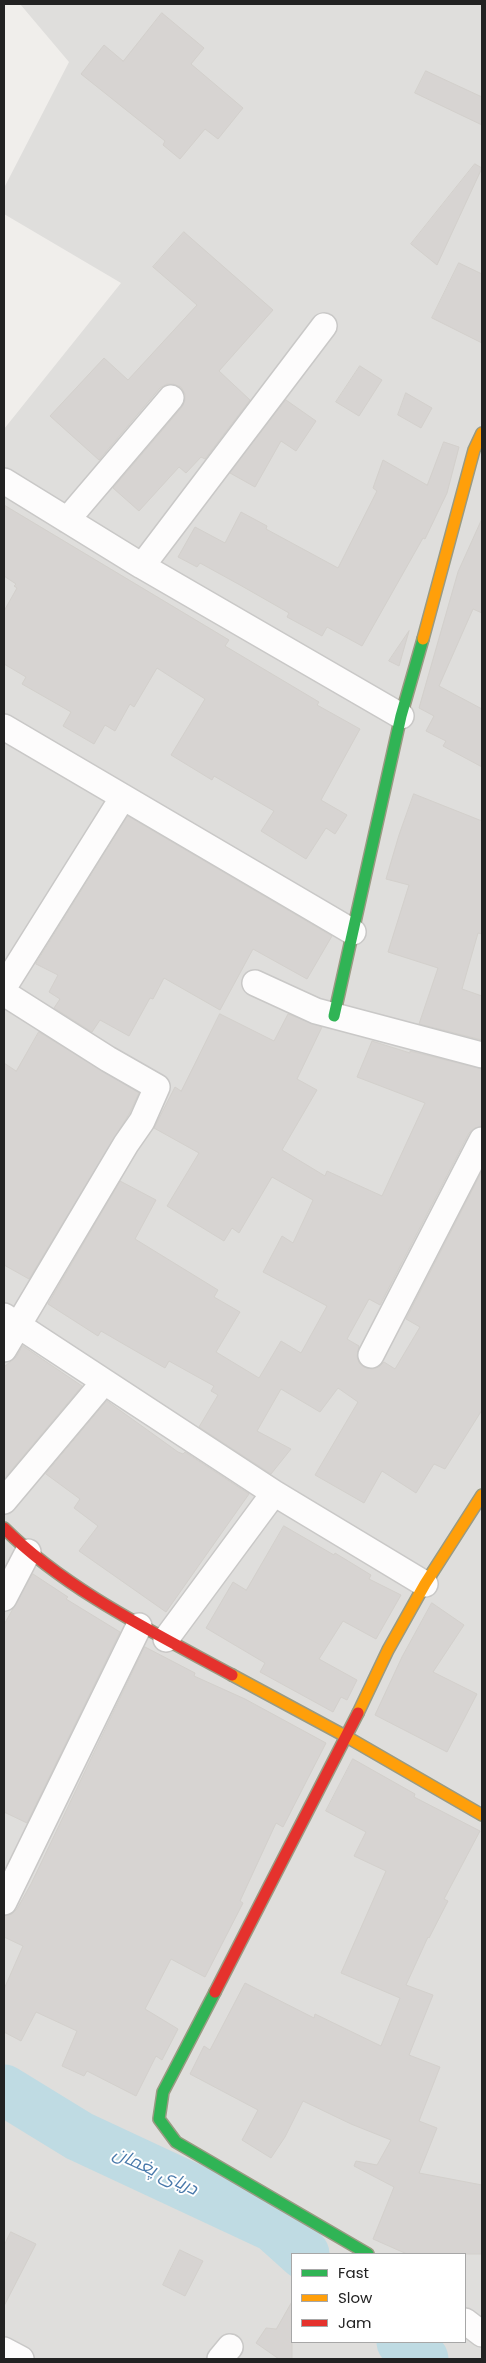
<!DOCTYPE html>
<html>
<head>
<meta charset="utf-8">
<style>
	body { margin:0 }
	#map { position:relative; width:486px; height:2363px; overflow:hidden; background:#f0eeeb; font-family:Poppins,sans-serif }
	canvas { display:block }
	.frame { position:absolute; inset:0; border:5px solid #222; pointer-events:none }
	.legend { position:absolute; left:291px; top:2253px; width:175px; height:90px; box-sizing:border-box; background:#fff; border:1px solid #a7a7a7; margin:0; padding:6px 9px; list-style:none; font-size:15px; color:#222 }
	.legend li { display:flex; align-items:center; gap:10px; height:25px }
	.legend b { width:25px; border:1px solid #a7a7a7 }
</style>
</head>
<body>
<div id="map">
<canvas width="486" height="2363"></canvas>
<div class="frame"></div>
<ul class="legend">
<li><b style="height:6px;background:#30b455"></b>Fast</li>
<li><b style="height:6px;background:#ff9f0a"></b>Slow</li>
<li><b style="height:6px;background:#e5322d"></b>Jam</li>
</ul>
</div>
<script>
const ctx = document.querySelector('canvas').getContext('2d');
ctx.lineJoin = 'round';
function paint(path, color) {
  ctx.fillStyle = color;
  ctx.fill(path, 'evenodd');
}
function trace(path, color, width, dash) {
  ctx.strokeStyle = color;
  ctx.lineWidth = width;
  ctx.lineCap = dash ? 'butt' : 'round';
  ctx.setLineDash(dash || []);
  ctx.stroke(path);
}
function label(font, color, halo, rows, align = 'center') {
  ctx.font = font + ' Poppins,Cairo,sans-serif';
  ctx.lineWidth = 4;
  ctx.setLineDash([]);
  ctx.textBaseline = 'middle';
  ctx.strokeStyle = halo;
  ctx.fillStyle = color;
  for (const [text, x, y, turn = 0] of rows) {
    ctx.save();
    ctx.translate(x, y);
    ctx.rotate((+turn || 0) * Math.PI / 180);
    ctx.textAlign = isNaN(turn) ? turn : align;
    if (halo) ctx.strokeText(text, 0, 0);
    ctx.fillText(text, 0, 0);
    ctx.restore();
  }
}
paint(new Path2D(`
	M 20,4 L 482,4 L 482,2359 L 4,2359 L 4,429 L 121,283 L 4,214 L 4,188 L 69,62 ZM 292,2254 L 465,2254 L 465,2342 L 292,2342 Z`), '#dfdedc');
trace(new Path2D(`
	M 4,2090 L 79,2136 L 274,2227 L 304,2254
	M 402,2342 L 423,2359`), '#bfdbe3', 51);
const building = new Path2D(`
	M 162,13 L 204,48 L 191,64 L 243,108 L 218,139 L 205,129 L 180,159 L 163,145 L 165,141 L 81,74 L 104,45 L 123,61 Z
	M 426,71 L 482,97 L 482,125 L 415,93 Z
	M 475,164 L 482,168 L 437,265 L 411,244 Z
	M 184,232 L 273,310 L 219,371 L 250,400 L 205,459 L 201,457 L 186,473 L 179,467 L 139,511 L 113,488 L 182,407 L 185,400 L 185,394 L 181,387 L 173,384 L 167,384 L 160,388 L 99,460 L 50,416 L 104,358 L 128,380 L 197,305 L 153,267 Z
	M 459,263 L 482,274 L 482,343 L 432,318 Z
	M 360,366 L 382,380 L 359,416 L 336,402 Z
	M 406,393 L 432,408 L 421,428 L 398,415 Z
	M 286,400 L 316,421 L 296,451 L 281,441 L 255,487 L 230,473 Z
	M 444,442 L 459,447 L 447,493 L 425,539 L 423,538 L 362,646 L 327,627 L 322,636 L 287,617 L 289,613 L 240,585 L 200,563 L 197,567 L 178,557 L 195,527 L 225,543 L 241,512 L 267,526 L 266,529 L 338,568 L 377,491 L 373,488 L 383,460 L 427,485 Z
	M 4,505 L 229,640 L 225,646 L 319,702 L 317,705 L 360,729 L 321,800 L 347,815 L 335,834 L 326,828 L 306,859 L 261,831 L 274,811 L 214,776 L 212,780 L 171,755 L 205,699 L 157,668 L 134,707 L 130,704 L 115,731 L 105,725 L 94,744 L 63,726 L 71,712 L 22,684 L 26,677 L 4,664 L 4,611 L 17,588 L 14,586 L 16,584 L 4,576 Z
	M 482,519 L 482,613 L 473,609 L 439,686 L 482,709 L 482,767 L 443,746 L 446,741 L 426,731 L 434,716 L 419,708 L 458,572 Z
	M 409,631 L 399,666 L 389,661 Z
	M 414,794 L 482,821 L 482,934 L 478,933 L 462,989 L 482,996 L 482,1040 L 419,1024 L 438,968 L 388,952 L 409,885 L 386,879 L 399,835 Z
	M 128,816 L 332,936 L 307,979 L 253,949 L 220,1010 L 164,978 L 153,999 L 150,998 L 129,1036 L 100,1020 L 92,1032 L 54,1008 L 60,999 L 49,992 L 58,975 L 36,964 Z
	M 220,1014 L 274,1041 L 288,1014 L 322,1027 L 297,1079 L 317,1090 L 282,1150 L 325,1176 L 327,1171 L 382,1196 L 425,1103 L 357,1077 L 372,1041 L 410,1053 L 410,1051 L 482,1069 L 482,1126 L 475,1128 L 469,1133 L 380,1305 L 369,1299 L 347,1339 L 359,1346 L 357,1356 L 359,1363 L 364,1367 L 372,1369 L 379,1367 L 384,1362 L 395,1369 L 420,1327 L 406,1319 L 482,1171 L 482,1410 L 445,1469 L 434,1464 L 416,1493 L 382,1471 L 364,1503 L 315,1475 L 358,1402 L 338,1388 L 320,1412 L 281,1389 L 257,1431 L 291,1449 L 271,1474 L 199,1427 L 218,1395 L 211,1391 L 214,1386 L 169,1361 L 165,1368 L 101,1331 L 98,1336 L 48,1304 L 120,1181 L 156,1200 L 135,1239 L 218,1290 L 214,1297 L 240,1312 L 216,1352 L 259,1378 L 281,1341 L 301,1353 L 327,1306 L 263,1272 L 282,1236 L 293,1243 L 313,1200 L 272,1177 L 239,1233 L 232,1228 L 224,1241 L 167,1206 L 199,1153 L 154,1128 L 175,1087 L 181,1091 Z
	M 39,1032 L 139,1093 L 129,1114 L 29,1279 L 4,1265 L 4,1063 L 16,1071 Z
	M 23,1346 L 82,1386 L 4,1479 L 4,1367 L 16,1357 Z
	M 107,1401 L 178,1452 L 183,1454 L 185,1452 L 249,1494 L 166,1612 L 79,1551 L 98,1526 L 74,1508 L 80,1499 L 46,1474 Z
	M 284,1526 L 334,1555 L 335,1553 L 371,1575 L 369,1579 L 401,1595 L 376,1639 L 343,1621 L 319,1659 L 357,1680 L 347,1700 L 341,1697 L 333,1712 L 260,1672 L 265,1663 L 206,1628 L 233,1582 L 246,1590 Z
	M 33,1574 L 68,1597 L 66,1599 L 120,1632 L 27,1823 L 4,1812 L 4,1625 Z
	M 432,1603 L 464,1625 L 433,1672 L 477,1694 L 447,1752 L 375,1715 L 402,1657 Z
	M 145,1647 L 195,1673 L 194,1676 L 245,1699 L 326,1743 L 283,1827 L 276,1823 L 240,1901 L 243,1903 L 205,1977 L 171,1959 L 145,2009 L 178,2029 L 162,2060 L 156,2056 L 136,2096 L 87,2071 L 84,2076 L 62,2066 L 77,2031 L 36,2012 L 21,2041 L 4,2032 L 4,1989 L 23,1946 L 4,1937 L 4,1916 L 12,1914 L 17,1909 L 31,1884 Z
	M 353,1759 L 415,1794 L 414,1797 L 480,1831 L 444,1899 L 448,1901 L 429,1938 L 428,1937 L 406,1985 L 433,1995 L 409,2055 L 440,2067 L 419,2121 L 437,2128 L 419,2173 L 482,2185 L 482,2254 L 407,2254 L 373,2239 L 394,2187 L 354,2166 L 356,2161 L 377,2165 L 391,2140 L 351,2124 L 303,2101 L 285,2137 L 271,2158 L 242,2140 L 258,2110 L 190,2074 L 204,2046 L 210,2050 L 245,1983 L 314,2018 L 315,2014 L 381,2046 L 400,1998 L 341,1973 L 386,1871 L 354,1856 L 366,1832 L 326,1811 Z
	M 11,2232 L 36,2244 L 4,2306 L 4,2246 Z
	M 180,2250 L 203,2261 L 185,2296 L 163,2285 Z
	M 292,2302 L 292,2359 L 279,2359 L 256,2343 L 266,2328 L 276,2329 Z`);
paint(building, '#d7d4d2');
trace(building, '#d3d0cc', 1);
const street = new Path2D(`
	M 4,481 L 142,566 L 401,716
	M 67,520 L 171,398
	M 142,566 L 324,326
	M 4,727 L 353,932
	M 255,983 L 316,1011 L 482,1055
	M 4,987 L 123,797
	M 4,993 L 108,1059 L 157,1087 L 142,1121 L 126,1144 L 4,1349
	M 4,1316 L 274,1493 L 425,1584
	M 371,1355 L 482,1140
	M 4,1501 L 104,1382
	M 4,1598 L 28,1552
	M 166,1639 L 274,1493
	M 4,1902 L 139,1626
	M 465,2321 L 482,2334
	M 4,2350 L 21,2359
	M 220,2359 L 230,2347`);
const fast = new Path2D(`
	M 334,1016 L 401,716 L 423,639
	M 215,1992 L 163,2092 L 159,2119 L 176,2142 L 368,2254`);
const slow = new Path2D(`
	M 423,639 L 474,450 L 482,433
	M 232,1675 L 347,1737 L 482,1815
	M 358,1713 L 388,1650 L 425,1584 L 482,1495`);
const jam = new Path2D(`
	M 4,1528 C 66,1590 155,1633 232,1675
	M 215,1992 L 358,1713`);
trace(street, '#c9c8c7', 28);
trace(fast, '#999a82', 14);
trace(slow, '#999a82', 14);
trace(jam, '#999a82', 14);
trace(street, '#fdfcfc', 25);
trace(fast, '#30b455', 11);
trace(slow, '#ff9f0a', 11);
trace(jam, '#e5322d', 11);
label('italic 18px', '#4a7aab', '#fff', [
	["دریای پغمان",155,2172,25]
]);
</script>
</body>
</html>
